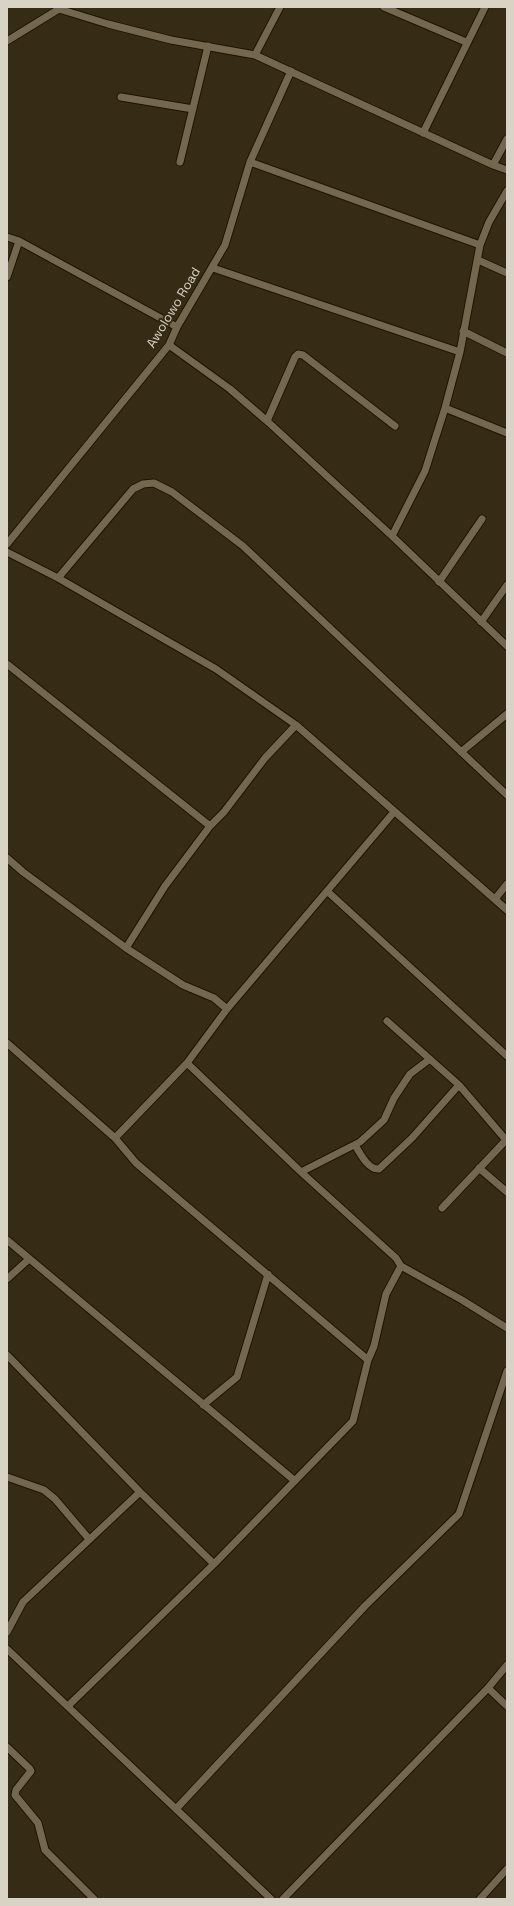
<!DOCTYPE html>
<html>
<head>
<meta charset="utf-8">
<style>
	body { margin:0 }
	#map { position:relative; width:514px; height:1906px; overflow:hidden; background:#362c15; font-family:"Space Grotesk",sans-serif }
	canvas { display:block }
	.frame { position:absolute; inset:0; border:8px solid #d9d3c6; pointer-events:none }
</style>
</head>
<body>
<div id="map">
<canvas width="514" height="1906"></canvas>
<div class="frame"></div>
</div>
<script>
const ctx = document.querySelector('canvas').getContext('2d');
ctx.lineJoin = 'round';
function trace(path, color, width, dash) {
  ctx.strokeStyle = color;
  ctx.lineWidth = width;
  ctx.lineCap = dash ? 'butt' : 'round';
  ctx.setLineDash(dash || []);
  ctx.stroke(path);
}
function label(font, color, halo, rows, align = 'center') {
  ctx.font = font + ' "Space Grotesk",sans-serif';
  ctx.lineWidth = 4;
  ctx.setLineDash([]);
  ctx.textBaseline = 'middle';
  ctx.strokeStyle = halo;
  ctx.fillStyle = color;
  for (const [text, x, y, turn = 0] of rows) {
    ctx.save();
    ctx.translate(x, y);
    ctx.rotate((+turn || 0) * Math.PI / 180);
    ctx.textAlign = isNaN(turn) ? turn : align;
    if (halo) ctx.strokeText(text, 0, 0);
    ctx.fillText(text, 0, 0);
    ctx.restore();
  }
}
const minor = new Path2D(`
	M 384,7 L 466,42
	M 7,41 L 59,9 L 108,24 L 171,40 L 255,55 L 493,165 L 507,170
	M 255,55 L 280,7
	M 121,97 L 193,109
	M 423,133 L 485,7
	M 180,162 L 208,46
	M 250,162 L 480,245
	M 493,165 L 507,139
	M 7,237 L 19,241 L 177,327
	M 478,260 L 507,273
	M 213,268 L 460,352
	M 7,277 L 19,241
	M 463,331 L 507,353
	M 169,345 L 230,389 L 267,421 L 392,536 L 507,646
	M 445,408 L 507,433
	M 267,421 L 295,357 L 298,354 L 303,355 L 395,426
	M 392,536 L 425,471 L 445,408 L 460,352 L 480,245 L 489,222 L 507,191
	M 7,544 L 169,345 L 177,327 L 225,245 L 250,162 L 291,71
	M 7,552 L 58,578 L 216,669 L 296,725 L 507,910
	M 58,578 L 133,489 L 143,484 L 154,483 L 172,492 L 243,546 L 507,795
	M 439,582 L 482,519
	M 481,622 L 507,585
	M 7,664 L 210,826
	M 461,752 L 507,714
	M 7,858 L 23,872 L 126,948 L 183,985 L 214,998 L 227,1009
	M 327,891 L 507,1056
	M 495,899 L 507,884
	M 126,948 L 165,886 L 210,826 L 224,812 L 265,758 L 296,725
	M 387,1021 L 459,1085 L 506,1140
	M 7,1043 L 115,1138 L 136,1163 L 368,1360
	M 187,1063 L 301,1172 L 396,1258 L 401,1266 L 462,1300 L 507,1328
	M 115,1138 L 187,1063 L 227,1009 L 394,812
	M 355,1145 C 360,1153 368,1170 379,1169 L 412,1138 L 459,1085
	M 479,1168 L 507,1192
	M 301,1172 L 360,1142 L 384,1120 L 394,1098 L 410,1074 L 430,1059
	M 442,1208 L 507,1139
	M 7,1240 L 295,1481
	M 7,1279 L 29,1259
	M 7,1355 L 140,1492 L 214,1564
	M 203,1405 L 237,1377 L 268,1274
	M 7,1477 L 44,1490 L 55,1499 L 89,1539
	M 7,1632 L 23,1602 L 140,1492
	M 7,1649 L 271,1899
	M 488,1688 L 507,1706
	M 68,1706 L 214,1564 L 353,1421 L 368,1360 L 374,1346 L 386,1294 L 401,1266
	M 7,1747 L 29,1768 L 31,1771 L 16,1790 L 15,1795 L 38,1823 L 45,1850 L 94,1899
	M 176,1809 L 365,1606 L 459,1514 L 507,1371
	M 283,1899 L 488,1688 L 507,1665
	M 480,1899 L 507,1869`);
trace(minor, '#1d1400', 9);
trace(minor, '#73684f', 7);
label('13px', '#d9d3c6', '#362c15', [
	["Awolowo Road",174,308,-59]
]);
</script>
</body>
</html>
